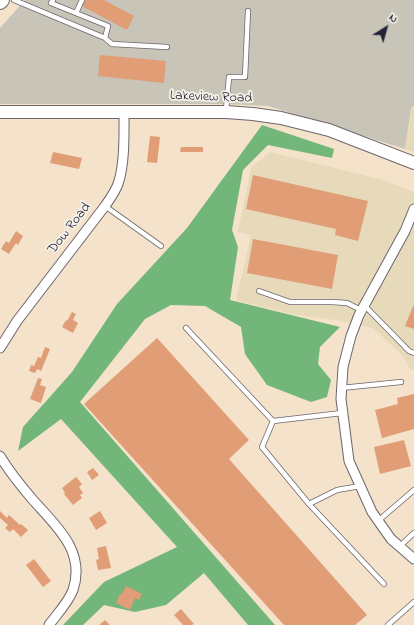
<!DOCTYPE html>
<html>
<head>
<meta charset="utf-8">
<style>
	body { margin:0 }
	#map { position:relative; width:414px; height:625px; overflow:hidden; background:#f4e2ca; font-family:"Indie Flower",sans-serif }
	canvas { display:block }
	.north { position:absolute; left:366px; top:8px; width:40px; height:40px; -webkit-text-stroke:3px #f7f3e8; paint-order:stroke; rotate:37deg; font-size:11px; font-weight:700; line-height:16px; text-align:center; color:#22223b }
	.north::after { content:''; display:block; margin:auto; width:14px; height:18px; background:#22223b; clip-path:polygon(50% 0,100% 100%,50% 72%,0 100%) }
</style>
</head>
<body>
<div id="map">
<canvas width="414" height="625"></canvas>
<div class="north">N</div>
</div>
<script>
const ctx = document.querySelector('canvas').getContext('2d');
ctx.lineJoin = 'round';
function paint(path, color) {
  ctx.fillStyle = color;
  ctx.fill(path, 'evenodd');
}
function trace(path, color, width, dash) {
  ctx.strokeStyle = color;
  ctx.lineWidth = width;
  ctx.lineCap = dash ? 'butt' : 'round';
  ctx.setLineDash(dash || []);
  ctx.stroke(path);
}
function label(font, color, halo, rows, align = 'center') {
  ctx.font = font + ' "Indie Flower",sans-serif';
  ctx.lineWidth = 3.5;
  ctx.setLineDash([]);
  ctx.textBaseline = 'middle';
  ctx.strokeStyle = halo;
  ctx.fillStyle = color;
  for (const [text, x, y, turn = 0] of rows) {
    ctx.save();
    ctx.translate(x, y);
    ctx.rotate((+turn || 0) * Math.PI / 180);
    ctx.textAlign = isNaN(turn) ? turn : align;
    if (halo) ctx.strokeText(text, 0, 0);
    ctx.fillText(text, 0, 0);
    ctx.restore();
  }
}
paint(new Path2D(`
	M 414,106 L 414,152 L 405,149 L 411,108 Z
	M 270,152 L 383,180 L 414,192 L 414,371 L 410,369 L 403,356 L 373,328 L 335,320 L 291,314 L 236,300 L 251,235 L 238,232 L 251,168 Z`), '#e7daba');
paint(new Path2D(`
	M 25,0 L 414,0 L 414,106 L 411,108 L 405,149 L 268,106 L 225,104 L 0,104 L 0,28 Z`), '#c8c4b8');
paint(new Path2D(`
	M 262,125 L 334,149 L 332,158 L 268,145 L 243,170 L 232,230 L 238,247 L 230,300 L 340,327 L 320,347 L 318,364 L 331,380 L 327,397 L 311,402 L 267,385 L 245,354 L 241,327 L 205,306 L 171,305 L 145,319 L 80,402 L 275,625 L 248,625 L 204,573 L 166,605 L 135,612 L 104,605 L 83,625 L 63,625 L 104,582 L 177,547 L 61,419 L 18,451 L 23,427 L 72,372 L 117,304 L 187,228 Z`), '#72b679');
paint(new Path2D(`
	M 83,0 L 104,0 L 134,16 L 127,30 L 80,5 Z
	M 100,55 L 166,61 L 164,83 L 98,76 Z
	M 150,136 L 160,137 L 157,163 L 147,162 Z
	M 181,147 L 203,147 L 203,152 L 180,152 Z
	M 53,152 L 82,158 L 79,169 L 50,163 Z
	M 253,175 L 368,201 L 358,241 L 335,235 L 336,229 L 246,209 Z
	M 16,231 L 23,236 L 18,245 L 16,243 L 9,254 L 1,249 L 6,241 L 9,243 Z
	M 253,239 L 338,255 L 332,289 L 247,273 Z
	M 414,304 L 414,329 L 405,326 Z
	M 72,312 L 76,314 L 73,320 L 78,323 L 73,333 L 62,327 L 66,320 L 67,321 Z
	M 157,338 L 249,440 L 229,459 L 367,615 L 355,625 L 284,625 L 84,404 Z
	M 45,347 L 50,349 L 41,371 L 37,369 L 35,373 L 29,371 L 31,365 L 34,366 L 38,357 L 41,358 Z
	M 38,378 L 42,379 L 40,385 L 46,387 L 41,403 L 30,399 Z
	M 414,394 L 414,429 L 382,438 L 375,410 L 398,404 L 397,398 Z
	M 404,440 L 411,466 L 380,474 L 374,447 Z
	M 93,468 L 99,475 L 92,480 L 87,472 Z
	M 76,477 L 82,484 L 79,487 L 83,493 L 80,495 L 82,498 L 73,505 L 64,494 L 65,493 L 62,488 Z
	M 0,511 L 7,518 L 9,515 L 20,525 L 21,524 L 28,530 L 21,537 L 13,529 L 10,532 L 5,528 L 8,525 L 0,518 Z
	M 100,511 L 107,523 L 96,530 L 89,518 Z
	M 106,546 L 111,568 L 98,570 L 96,560 L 99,559 L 97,548 Z
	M 34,559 L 51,581 L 43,587 L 26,565 Z
	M 126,586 L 142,594 L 139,600 L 135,598 L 130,610 L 116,603 L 120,594 L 122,594 Z
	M 181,609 L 194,624 L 192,625 L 183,625 L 174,615 Z
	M 105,620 L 110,625 L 99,625 Z`), '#e09d76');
const service = new Path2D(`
	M 14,0 L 105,38 L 112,44 L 167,47
	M 53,0 L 51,3 L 108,26 L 105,38
	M 76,13 L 82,0
	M 226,110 L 229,77 L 245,77 L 248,11
	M 105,206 L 161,246
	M 259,291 L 290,302 L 332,302 L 347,303 L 361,310
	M 364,305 L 409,351 L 414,353
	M 186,328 L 273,421 L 262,447 L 309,504 L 384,584
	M 341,388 L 401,382
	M 273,421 L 342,413
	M 309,504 L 337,490 L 360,486
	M 378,521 L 414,490
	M 399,547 L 414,533
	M 388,625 L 414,602`);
const minor = new Path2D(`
	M 414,209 L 405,231 L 359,315 L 351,336 L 343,367 L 341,399 L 349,461 L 372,512 L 391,539 L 414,559
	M 0,348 L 17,321 L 105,206 C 110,199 115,192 118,184 C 125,164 124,133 124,112
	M 0,456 C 9,471 21,486 33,500 C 56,526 86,551 73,590 C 68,603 57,614 49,625`);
const secondary = new Path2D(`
	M 0,112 L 226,112 L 253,114 L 281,118 L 329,130 L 414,163`);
const primary = new Path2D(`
	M 0,2 L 2,0`);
trace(service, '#6c656d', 6);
trace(minor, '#6c656d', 11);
trace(secondary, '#6c656d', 14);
trace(primary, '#6c656d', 16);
trace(service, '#fff', 4.5);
trace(minor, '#fff', 9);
trace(secondary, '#fff', 12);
trace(primary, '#fff', 14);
label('14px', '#22223b', '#f7f3e8', [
	["Lakeview Road",211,98,2],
	["Dow Road",70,229,-52]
]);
</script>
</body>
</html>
